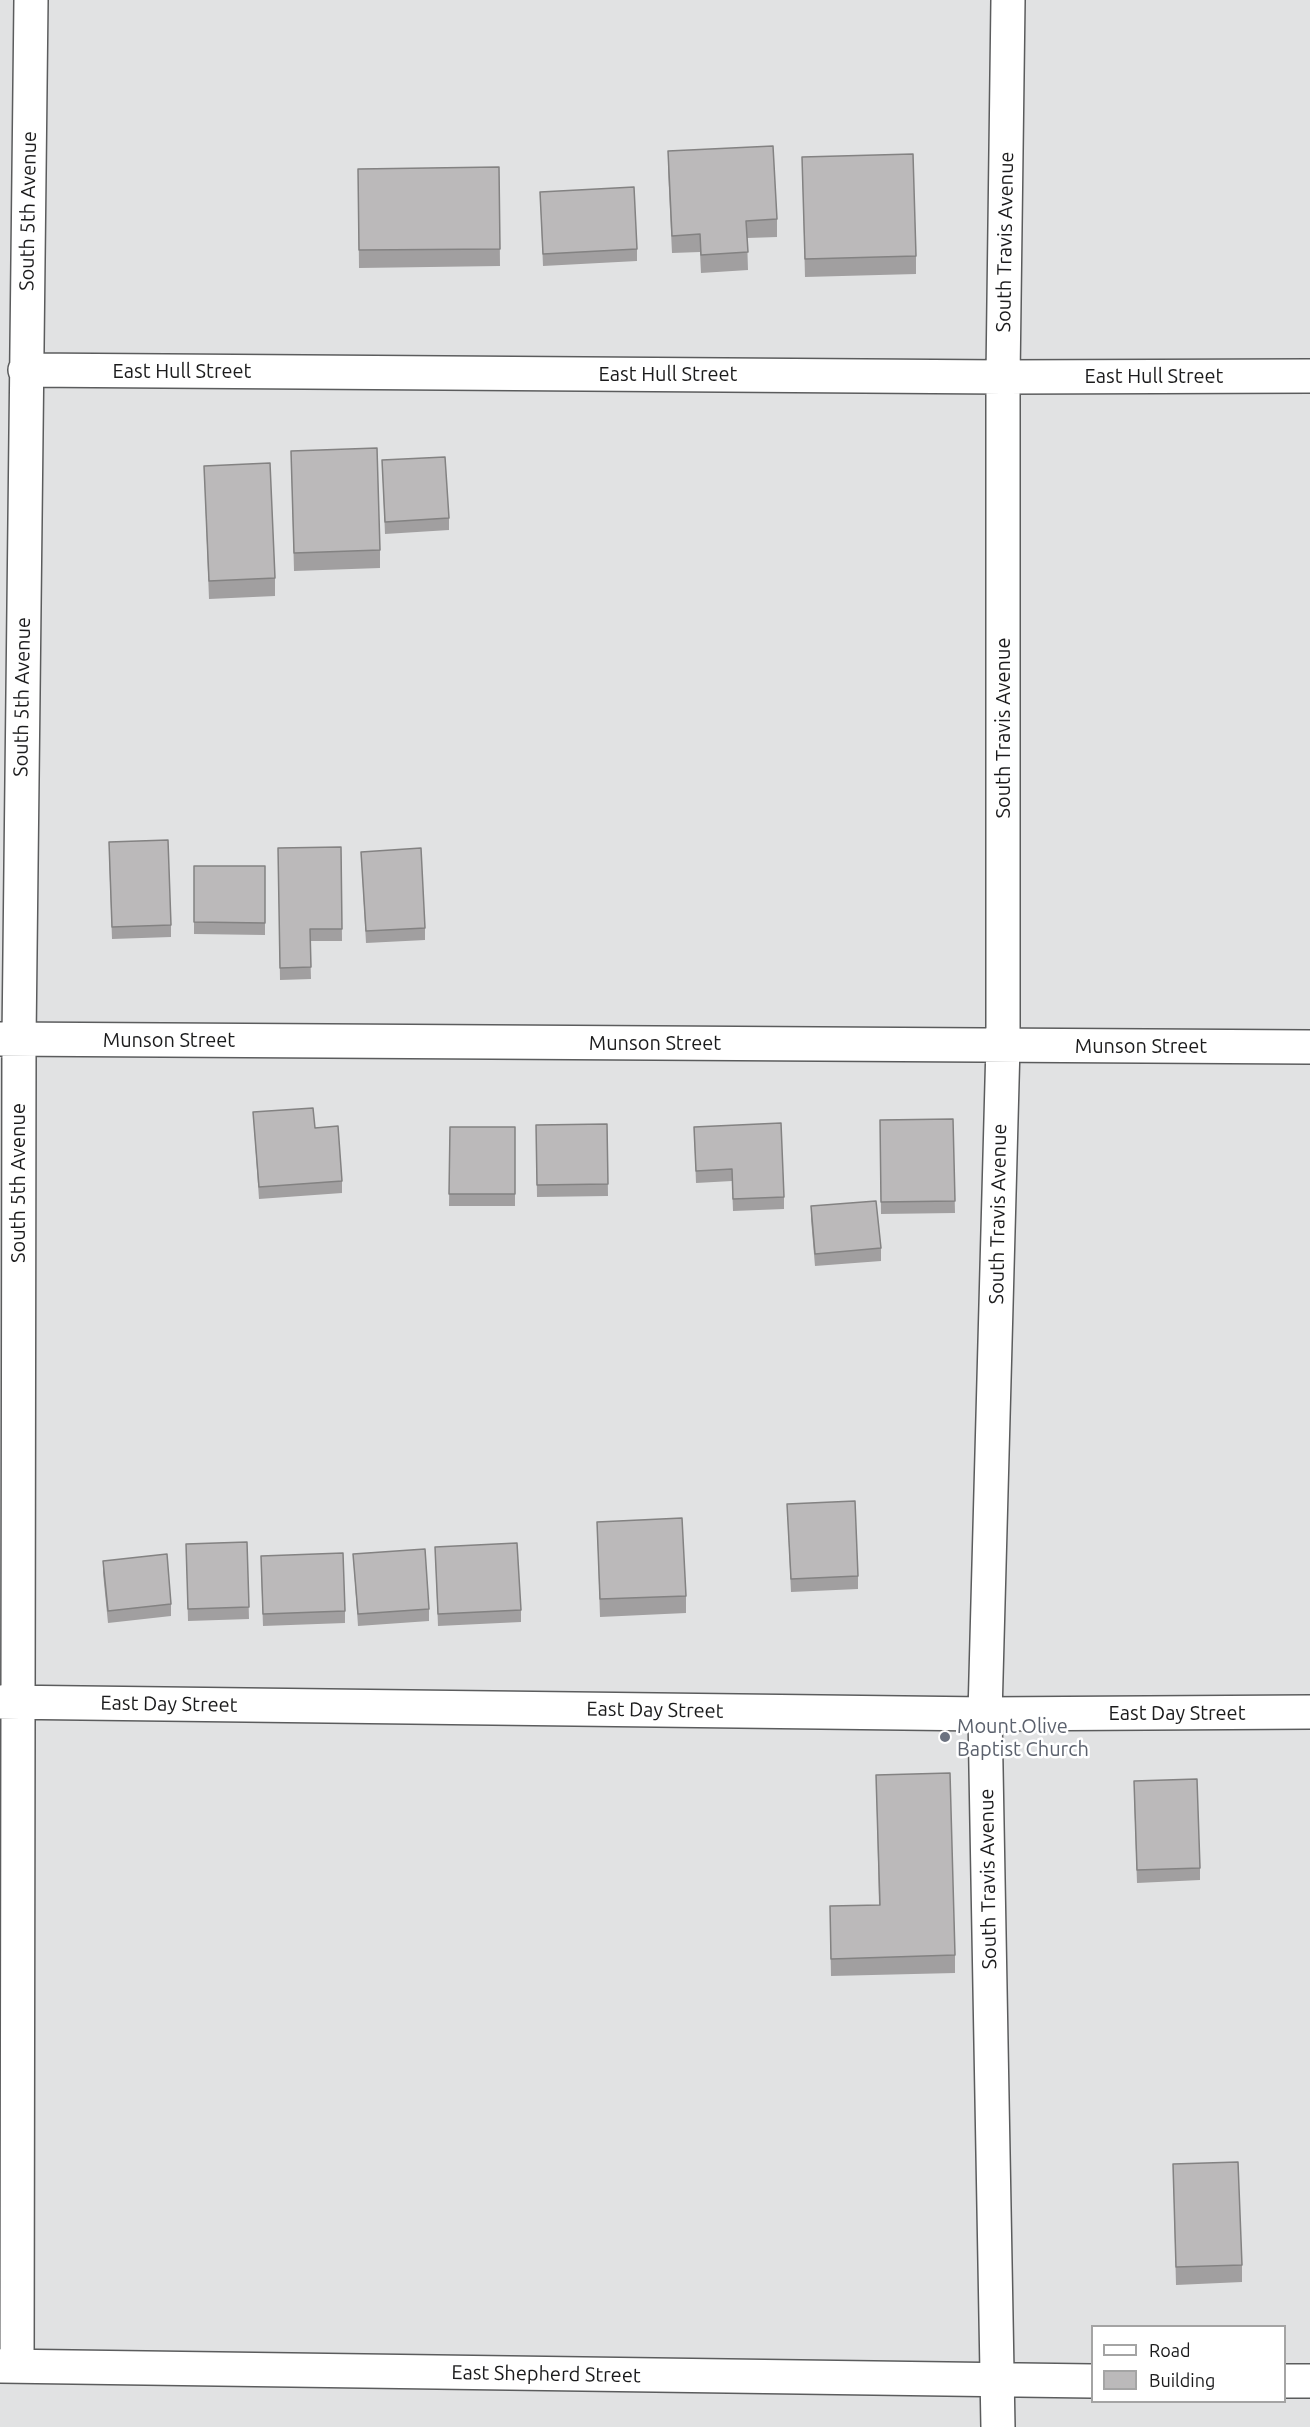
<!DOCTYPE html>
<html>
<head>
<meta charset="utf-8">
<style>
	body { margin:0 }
	#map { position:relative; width:1310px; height:2427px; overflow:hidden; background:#e1e2e3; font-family:Ubuntu,sans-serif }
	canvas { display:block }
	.legend { position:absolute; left:1091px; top:2325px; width:195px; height:78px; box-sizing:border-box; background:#fff; border:2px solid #a4a4a4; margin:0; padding:8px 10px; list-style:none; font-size:18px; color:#1b1b1c }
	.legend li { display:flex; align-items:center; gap:12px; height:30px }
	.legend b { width:30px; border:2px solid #a4a4a4 }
</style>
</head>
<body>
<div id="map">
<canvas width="1310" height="2427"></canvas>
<ul class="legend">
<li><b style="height:8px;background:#fff"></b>Road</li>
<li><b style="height:16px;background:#bbb9ba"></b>Building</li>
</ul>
</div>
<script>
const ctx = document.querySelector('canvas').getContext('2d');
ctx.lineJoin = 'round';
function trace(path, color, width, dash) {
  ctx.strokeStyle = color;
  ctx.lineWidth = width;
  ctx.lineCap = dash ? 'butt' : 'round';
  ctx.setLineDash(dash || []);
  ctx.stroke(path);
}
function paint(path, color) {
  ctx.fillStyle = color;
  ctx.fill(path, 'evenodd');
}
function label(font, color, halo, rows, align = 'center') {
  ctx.font = font + ' Ubuntu,sans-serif';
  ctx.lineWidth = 5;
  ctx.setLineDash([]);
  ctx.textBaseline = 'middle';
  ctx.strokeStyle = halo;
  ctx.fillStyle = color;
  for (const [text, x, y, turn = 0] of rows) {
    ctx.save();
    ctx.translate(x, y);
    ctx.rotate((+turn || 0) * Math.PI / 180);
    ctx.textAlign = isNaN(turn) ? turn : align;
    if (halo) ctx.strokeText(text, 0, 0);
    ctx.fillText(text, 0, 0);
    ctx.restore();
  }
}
const minor = new Path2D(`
	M 25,370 L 1003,377 L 1310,376
	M 0,1039 L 1310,1047
	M 0,1702 L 985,1714 L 1310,1712
	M 0,2366 L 1092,2381
	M 17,2366 L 19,1039 L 31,0
	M 1284,2381 L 1310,2381
	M 998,2427 L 985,1714 L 1003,1045 L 1003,377 L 1008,0`);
trace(minor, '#5b5c5d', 36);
trace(minor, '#fff', 33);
paint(new Path2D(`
	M 668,151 L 777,219 L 777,237 L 747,238 L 748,270 L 701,273 L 700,252 L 672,253 L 668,169 Z
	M 802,157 L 916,256 L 916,274 L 805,277 Z
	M 499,167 L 500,266 L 359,268 L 358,169 Z
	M 540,192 L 637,249 L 637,261 L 543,266 Z
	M 291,451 L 380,550 L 380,568 L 294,571 Z
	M 382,460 L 449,518 L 449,530 L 385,534 Z
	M 204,466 L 275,578 L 275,596 L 209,599 Z
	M 341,847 L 342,941 L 310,941 L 311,979 L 280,980 L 278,848 Z
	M 361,852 L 425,928 L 425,940 L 366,943 Z
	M 109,855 L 171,925 L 171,937 L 112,939 Z
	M 194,866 L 265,866 L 265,935 L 194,934 Z
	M 253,1112 L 315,1128 L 342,1181 L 342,1193 L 259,1199 Z
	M 953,1119 L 955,1213 L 881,1214 L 880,1120 Z
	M 607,1124 L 608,1196 L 537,1197 L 536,1125 Z
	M 450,1127 L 515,1127 L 515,1206 L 449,1206 Z
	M 694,1127 L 784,1197 L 784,1209 L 733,1211 L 732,1181 L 696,1183 Z
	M 811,1206 L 881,1248 L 881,1261 L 815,1266 L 811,1219 Z
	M 787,1504 L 858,1576 L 858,1589 L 791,1592 Z
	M 597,1522 L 686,1596 L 686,1613 L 600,1617 Z
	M 247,1542 L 249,1619 L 188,1621 L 186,1544 Z
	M 435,1547 L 521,1610 L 521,1622 L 438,1626 Z
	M 353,1554 L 429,1609 L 429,1621 L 358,1626 Z
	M 103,1561 L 171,1604 L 171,1616 L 108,1623 L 103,1573 Z
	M 261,1568 L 345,1611 L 345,1623 L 263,1626 Z
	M 876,1775 L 955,1955 L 955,1973 L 831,1976 L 830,1924 L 879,1905 Z
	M 1134,1793 L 1200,1868 L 1200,1880 L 1137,1883 Z
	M 1173,2164 L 1242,2265 L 1242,2282 L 1176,2285 Z`), '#a19fa0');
const building = new Path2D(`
	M 773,146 L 777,219 L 746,221 L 748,252 L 701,255 L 700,234 L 672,236 L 668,151 Z
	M 913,154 L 916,256 L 805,259 L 802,157 Z
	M 499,167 L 500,249 L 359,250 L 358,169 Z
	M 634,187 L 637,249 L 543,254 L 540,192 Z
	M 377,448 L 380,550 L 294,553 L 291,451 Z
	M 445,457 L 449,518 L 385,522 L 382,460 Z
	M 270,463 L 275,578 L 209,581 L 204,466 Z
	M 168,840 L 171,925 L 112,927 L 109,842 Z
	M 341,847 L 342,929 L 310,929 L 311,967 L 280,968 L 278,848 Z
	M 421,848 L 425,928 L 366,931 L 361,852 Z
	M 194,866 L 265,866 L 265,923 L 194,922 Z
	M 313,1108 L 315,1128 L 338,1126 L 342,1181 L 259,1187 L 253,1112 Z
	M 953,1119 L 955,1201 L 881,1202 L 880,1120 Z
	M 781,1123 L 784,1197 L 733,1199 L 732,1169 L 696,1171 L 694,1127 Z
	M 607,1124 L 608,1184 L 537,1185 L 536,1125 Z
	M 450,1127 L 515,1127 L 515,1194 L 449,1194 Z
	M 876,1201 L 881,1248 L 815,1254 L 811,1206 Z
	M 855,1501 L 858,1576 L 791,1579 L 787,1504 Z
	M 682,1518 L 686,1596 L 600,1599 L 597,1522 Z
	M 247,1542 L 249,1607 L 188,1609 L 186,1544 Z
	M 517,1543 L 521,1610 L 438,1614 L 435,1547 Z
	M 425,1549 L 429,1609 L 358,1614 L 353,1554 Z
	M 343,1553 L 345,1611 L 263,1614 L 261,1556 Z
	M 167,1554 L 171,1604 L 108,1611 L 103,1561 Z
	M 950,1773 L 955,1955 L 831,1959 L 830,1906 L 880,1905 L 876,1775 Z
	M 1197,1779 L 1200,1868 L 1137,1870 L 1134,1781 Z
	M 1238,2162 L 1242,2265 L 1176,2267 L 1173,2164 Z`);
paint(building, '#bbb9ba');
trace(building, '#838282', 1.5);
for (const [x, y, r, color] of [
	[945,1737,6,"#6b7280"]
]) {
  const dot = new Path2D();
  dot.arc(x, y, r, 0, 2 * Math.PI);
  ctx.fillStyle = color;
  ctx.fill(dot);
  trace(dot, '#fff', 2);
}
label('20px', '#1b1b1c', '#fff', [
	["South 5th Avenue",28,211,-89],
	["South Travis Avenue",1005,242,-89],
	["East Hull Street",182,371],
	["East Hull Street",668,374],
	["East Hull Street",1154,376],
	["South 5th Avenue",22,697,-89],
	["South Travis Avenue",1003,728,-90],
	["Munson Street",169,1040],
	["Munson Street",655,1043],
	["Munson Street",1141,1046],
	["South 5th Avenue",18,1183,-90],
	["South Travis Avenue",998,1214,-89],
	["East Day Street",169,1704,1],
	["East Day Street",655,1710,1],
	["East Day Street",1177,1713],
	["South Travis Avenue",988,1879,-91],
	["East Shepherd Street",546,2374,1]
]);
label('20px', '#5b616d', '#fff', [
	["Mount Olive",957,1726],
	["Baptist Church",957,1749]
], 'left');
</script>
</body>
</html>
